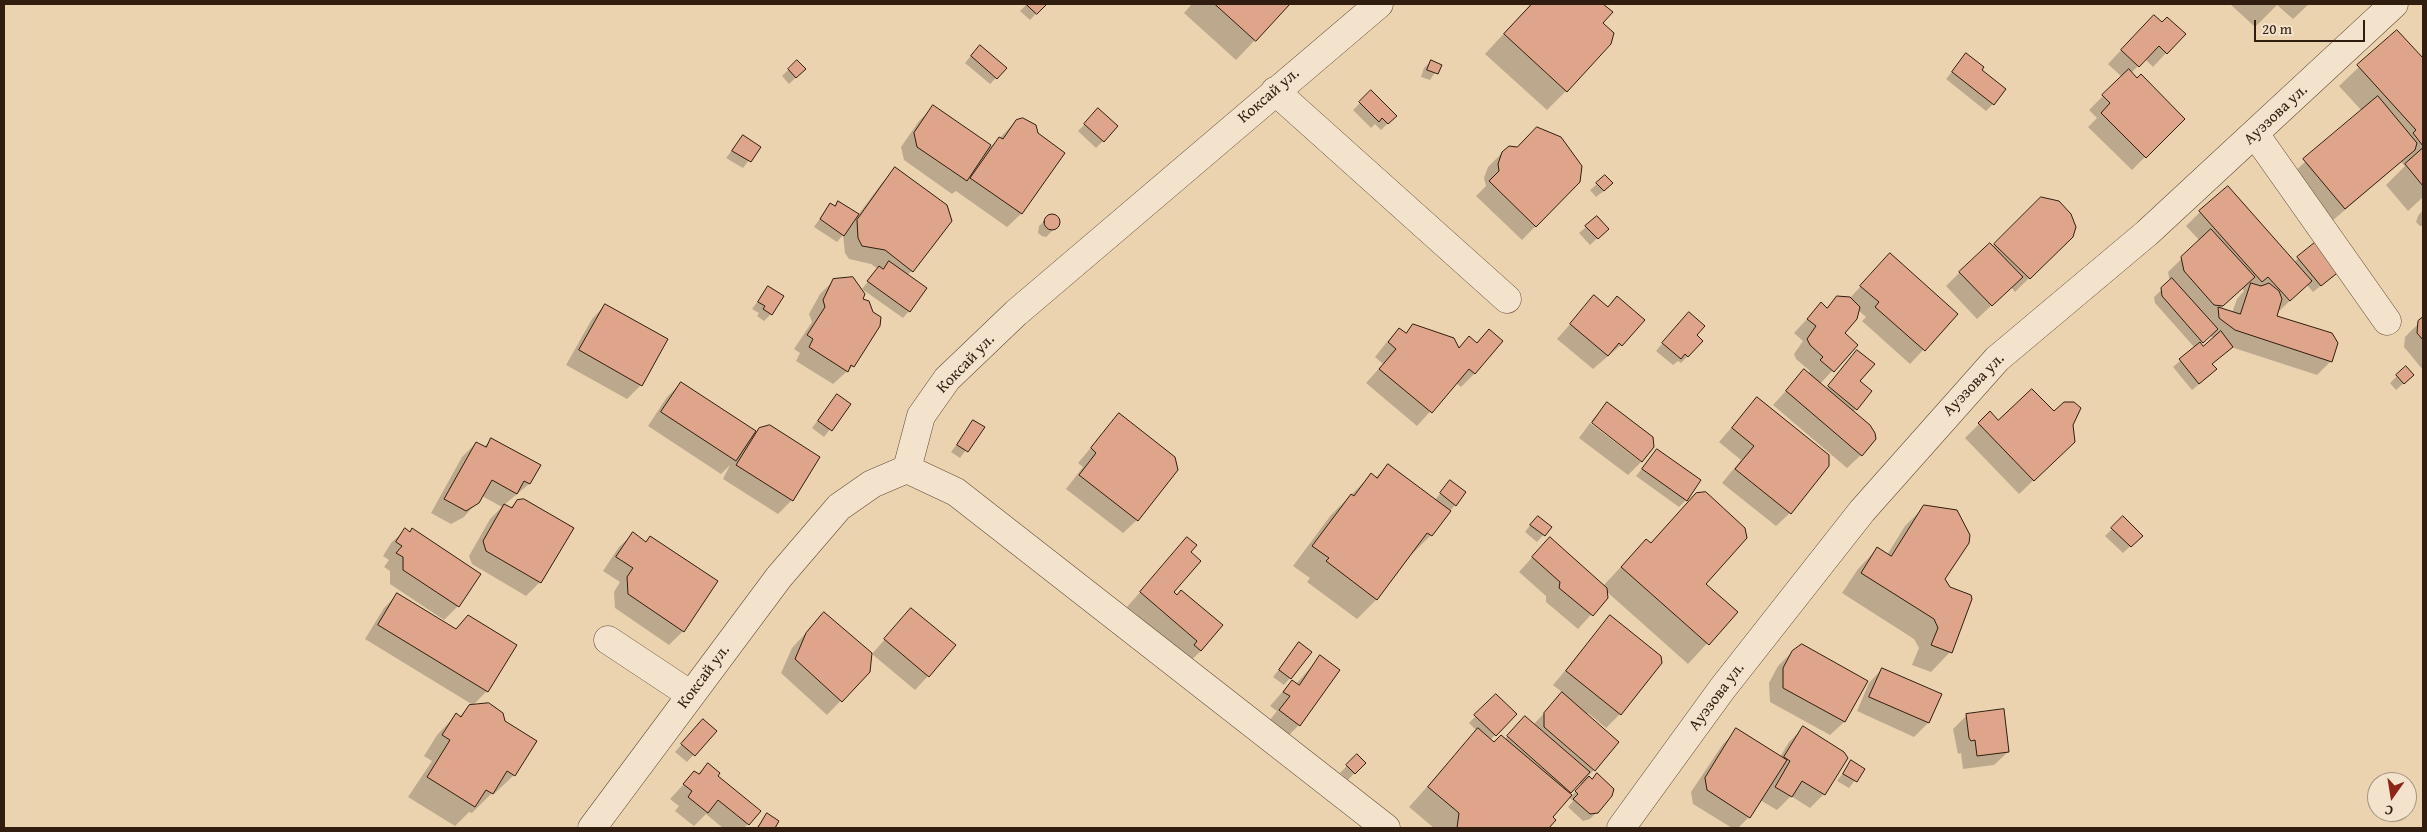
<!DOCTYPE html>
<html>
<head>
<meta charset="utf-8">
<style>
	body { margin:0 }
	#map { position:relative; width:2427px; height:832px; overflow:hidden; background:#ecd3b0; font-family:"Gentium Book Plus",serif }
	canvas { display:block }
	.frame { position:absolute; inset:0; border:5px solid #301d0f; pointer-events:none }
	.north { position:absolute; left:2367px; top:772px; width:50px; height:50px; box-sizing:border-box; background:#f3e2cc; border:1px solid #a59380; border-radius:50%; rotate:193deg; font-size:14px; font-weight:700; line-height:20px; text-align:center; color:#301d0f }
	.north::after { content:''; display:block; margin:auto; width:18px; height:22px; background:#8f2418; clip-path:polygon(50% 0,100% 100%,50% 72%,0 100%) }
	.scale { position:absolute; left:2254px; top:20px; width:111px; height:22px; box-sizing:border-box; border:2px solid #301d0f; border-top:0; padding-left:6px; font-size:15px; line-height:18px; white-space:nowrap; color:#301d0f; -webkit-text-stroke:4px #f3e2cc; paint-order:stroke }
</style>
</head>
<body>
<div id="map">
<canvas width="2427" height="832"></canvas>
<div class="frame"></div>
<div class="north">С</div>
<div class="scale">20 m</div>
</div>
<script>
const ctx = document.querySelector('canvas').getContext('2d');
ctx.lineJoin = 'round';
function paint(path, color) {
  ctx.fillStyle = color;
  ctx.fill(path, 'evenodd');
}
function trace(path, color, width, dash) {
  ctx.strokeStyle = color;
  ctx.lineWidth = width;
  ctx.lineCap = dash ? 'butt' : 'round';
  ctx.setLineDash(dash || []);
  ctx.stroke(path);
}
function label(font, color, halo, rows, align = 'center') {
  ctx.font = font + ' "Gentium Book Plus",serif';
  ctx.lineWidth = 4;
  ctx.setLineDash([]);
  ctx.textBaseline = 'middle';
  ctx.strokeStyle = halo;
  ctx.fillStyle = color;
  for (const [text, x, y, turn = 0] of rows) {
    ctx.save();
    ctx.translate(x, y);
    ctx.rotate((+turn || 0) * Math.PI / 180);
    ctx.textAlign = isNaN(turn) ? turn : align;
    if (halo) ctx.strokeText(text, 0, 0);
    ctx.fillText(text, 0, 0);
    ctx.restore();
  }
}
paint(new Path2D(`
	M 1027,4 L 1045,4 L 1030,20 L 1020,11 Z
	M 1192,4 L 1289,4 L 1236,60 L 1184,13 Z
	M 1531,4 L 1601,4 L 1611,13 L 1602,23 L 1566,91 L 1547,110 L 1485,54 Z
	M 2230,4 L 2309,4 L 2293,19 L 2277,5 L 2255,27 Z
	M 2140,30 L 2184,34 L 2153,67 L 2145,59 L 2131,73 L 2183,119 L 2132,170 L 2088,127 L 2097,118 L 2089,110 L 2122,77 L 2108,64 Z
	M 2397,31 L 2423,60 L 2423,197 L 2408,211 L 2386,185 L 2405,166 L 2401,162 L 2325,227 L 2285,180 L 2362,111 L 2339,86 Z
	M 973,53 L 996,78 L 990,84 L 965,63 Z
	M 1966,55 L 1980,70 L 1993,104 L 1986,111 L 1946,79 Z
	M 797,61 L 805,69 L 789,84 L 782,76 Z
	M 1431,61 L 1440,65 L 1430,80 L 1421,77 L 1424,68 Z
	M 1371,92 L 1395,116 L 1381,130 L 1375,124 L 1371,128 L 1353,110 Z
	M 933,107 L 991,147 L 1016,121 L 1064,153 L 1021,214 L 1007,227 L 956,191 L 952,194 L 904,160 L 901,147 L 919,121 Z
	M 1092,117 L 1103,141 L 1096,148 L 1078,131 Z
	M 743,136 L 759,147 L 743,168 L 726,158 Z
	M 1503,152 L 1579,182 L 1522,240 L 1476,196 L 1486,186 L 1484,178 L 1488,167 Z
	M 895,169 L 912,271 L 907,275 L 909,311 L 903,318 L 862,289 L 878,269 L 871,264 L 849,259 L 845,253 L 843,235 L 837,242 L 814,227 L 830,204 L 834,207 L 838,202 L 858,215 L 882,183 Z
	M 1597,184 L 1605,190 L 1596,197 L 1590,190 Z
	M 2041,198 L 2072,236 L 2015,292 L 2011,287 L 1977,319 L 1946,286 L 1960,272 L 1992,247 Z
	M 2423,210 L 2423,226 L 2420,226 L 2416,222 L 2418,216 Z
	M 2200,212 L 2294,262 L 2317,242 L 2333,276 L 2313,292 L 2307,285 L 2277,313 L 2275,317 L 2331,361 L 2317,375 L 2231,347 L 2211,364 L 2209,376 L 2192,390 L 2173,367 L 2195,348 L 2155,303 L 2154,297 L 2170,282 L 2168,272 L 2200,241 L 2186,226 ZM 2242,288 L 2244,291 L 2237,299 L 2232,313 L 2220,309 ZM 2210,336 L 2214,338 L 2203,347 L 2200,344 Z
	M 1050,216 L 1056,217 L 1058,225 L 1046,237 L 1042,236 L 1038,233 L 1039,226 Z
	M 1586,227 L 1607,229 L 1590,245 L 1579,233 Z
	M 1877,268 L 1957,314 L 1910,364 L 1862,321 L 1866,317 L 1858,310 L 1843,333 L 1856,345 L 1820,384 L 1826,389 L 1851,358 L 1859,381 L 1856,409 L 1853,412 L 1861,455 L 1847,468 L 1773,405 L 1804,371 L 1808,374 L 1810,371 L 1796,359 L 1794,354 L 1803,341 L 1794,333 L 1821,304 L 1826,309 L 1837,298 L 1850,298 Z
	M 834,280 L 861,300 L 879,326 L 853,366 L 833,384 L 796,361 L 800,353 L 794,349 L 812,322 L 809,314 L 820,294 Z
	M 768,287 L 771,314 L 764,321 L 757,316 L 759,313 L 752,309 Z
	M 1594,297 L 1607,308 L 1617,298 L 1621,345 L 1593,369 L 1557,339 Z
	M 605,305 L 641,385 L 627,399 L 566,365 L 592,319 Z
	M 2423,319 L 2423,370 L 2404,347 L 2405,337 Z
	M 1682,320 L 1702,341 L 1681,363 L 1678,361 L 1673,365 L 1656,351 Z
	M 1413,326 L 1458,349 L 1469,338 L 1476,343 L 1490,330 L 1502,341 L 1474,374 L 1461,387 L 1456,383 L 1417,426 L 1366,383 L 1383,364 L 1375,357 L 1386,343 L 1399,330 L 1405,334 Z
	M 2405,368 L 2406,381 L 2396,390 L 2390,383 Z
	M 681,383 L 756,433 L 760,429 L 792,500 L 778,514 L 723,479 L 730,465 L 721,474 L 648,426 L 667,397 Z
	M 837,395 L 849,404 L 824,437 L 812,428 Z
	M 1757,398 L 1790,513 L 1776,526 L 1722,483 L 1741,460 L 1719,442 Z
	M 1608,404 L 1653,446 L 1641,462 L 1641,460 L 1591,421 Z
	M 1990,413 L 1998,422 L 2059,456 L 2019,494 L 1965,438 Z
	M 1119,414 L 1137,520 L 1123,533 L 1066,489 L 1083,467 L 1078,463 Z
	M 974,421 L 983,427 L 960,458 L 951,452 Z
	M 1590,423 L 1641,462 L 1628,475 L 1579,438 Z
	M 491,440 L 539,466 L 529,484 L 504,505 L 510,508 L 517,501 L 540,582 L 526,596 L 472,564 L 469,556 L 490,519 L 502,507 L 482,496 L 464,517 L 451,524 L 431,513 L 462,457 L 476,443 L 484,447 Z
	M 1657,450 L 1686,500 L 1679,507 L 1636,476 Z
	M 1388,465 L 1435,500 L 1450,481 L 1455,505 L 1431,535 L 1411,555 L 1377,599 L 1357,619 L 1307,582 L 1310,578 L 1293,566 L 1331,515 L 1371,475 L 1375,478 Z
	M 1696,495 L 1704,584 L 1736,612 L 1688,664 L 1606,591 L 1607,597 L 1578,629 L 1546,602 L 1546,596 L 1519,572 L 1536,553 L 1603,586 L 1646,540 L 1650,544 Z
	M 1925,506 L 1944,579 L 1950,652 L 1931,672 L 1912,665 L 1919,648 L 1914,639 L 1842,593 L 1858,569 L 1877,549 L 1887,555 L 1905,526 Z
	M 2123,518 L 2141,536 L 2123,553 L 2105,536 Z
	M 1531,524 L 1550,527 L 1537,542 L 1525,532 Z
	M 412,529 L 458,606 L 444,620 L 390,584 L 390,571 L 384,567 L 389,560 L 383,556 L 391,543 L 405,530 L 409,533 Z
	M 633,534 L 645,542 L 650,538 L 683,631 L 669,645 L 615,608 L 614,592 L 620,582 L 603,571 L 619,547 Z
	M 1187,539 L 1189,552 L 1172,592 L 1177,596 L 1181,592 L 1201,651 L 1187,664 L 1185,655 L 1127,607 Z
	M 398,594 L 455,630 L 468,617 L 487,691 L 473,705 L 365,639 L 384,608 Z
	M 911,609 L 928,676 L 915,690 L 872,654 Z
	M 824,613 L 869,671 L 827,715 L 781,673 L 792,648 Z
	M 1610,617 L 1620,714 L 1606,728 L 1588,713 L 1586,715 L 1594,770 L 1588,776 L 1592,780 L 1597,812 L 1590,819 L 1583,821 L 1568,807 L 1573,801 L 1568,797 L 1551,817 L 1554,820 L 1548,828 L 1434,828 L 1409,807 L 1477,731 L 1469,723 L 1496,695 L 1516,714 L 1490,740 L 1494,744 L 1504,740 L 1512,731 L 1533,725 L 1563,693 L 1553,685 ZM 1579,782 L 1582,785 L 1571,796 L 1569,794 Z
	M 1299,644 L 1290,678 L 1284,685 L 1273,677 Z
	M 1792,652 L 1866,681 L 1844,722 L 1830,735 L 1770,702 L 1769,683 L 1778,666 Z
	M 1320,657 L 1299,725 L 1285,739 L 1266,725 L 1277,711 L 1270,706 L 1292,681 L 1296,684 Z
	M 1882,669 L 1940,695 L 1928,723 L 1914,737 L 1857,711 L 1869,683 Z
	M 470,706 L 504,722 L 514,775 L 494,794 L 492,793 L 472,813 L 469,812 L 455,826 L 408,797 L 432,761 L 424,756 L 437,735 L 456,715 L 459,717 Z
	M 1967,715 L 2008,752 L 1994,765 L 1963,769 L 1961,753 L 1958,754 L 1953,729 Z
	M 697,727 L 715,731 L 687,762 L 675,752 Z
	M 1803,728 L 1824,794 L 1810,808 L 1791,796 L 1777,810 L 1760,800 L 1749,817 L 1738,828 L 1732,828 L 1693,804 L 1691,792 L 1723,744 L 1737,730 L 1780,757 L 1789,742 Z
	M 1357,755 L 1364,763 L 1348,780 L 1340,773 Z
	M 1851,762 L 1863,770 L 1849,788 L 1837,781 Z
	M 708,764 L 748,824 L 744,828 L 723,828 L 706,814 L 694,826 L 675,811 L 679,806 L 670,799 L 694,773 L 697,775 Z
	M 767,815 L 778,821 L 773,828 L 756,828 Z`), '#0003');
const building = new Path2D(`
	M 1026,4 L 1047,4 L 1037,14 Z
	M 1215,4 L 1290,4 L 1256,41 Z
	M 1532,4 L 1603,4 L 1613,12 L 1603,23 L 1614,33 L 1611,44 L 1567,92 L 1504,34 Z
	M 2154,15 L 2162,22 L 2167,17 L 2186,34 L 2167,54 L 2159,46 L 2139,67 L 2121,50 Z
	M 2397,30 L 2423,58 L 2423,146 L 2413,133 L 2416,130 L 2357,65 Z
	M 980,45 L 1007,68 L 997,79 L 971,56 Z
	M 1966,53 L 1984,67 L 1982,70 L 2006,89 L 1994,105 L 1952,72 Z
	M 797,60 L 806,69 L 796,78 L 788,69 Z
	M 1431,60 L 1442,65 L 1438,74 L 1427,70 Z
	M 2129,69 L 2137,78 L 2141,74 L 2185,119 L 2146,158 L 2101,113 L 2110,103 L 2102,95 Z
	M 1371,90 L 1397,116 L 1388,124 L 1382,118 L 1379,122 L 1359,102 Z
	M 2378,96 L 2417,143 L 2415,150 L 2345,209 L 2303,159 Z
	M 933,105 L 991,145 L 967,181 L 917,147 L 914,133 Z
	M 1098,108 L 1118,126 L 1104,142 L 1084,124 Z
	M 1023,118 L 1036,125 L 1038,133 L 1065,153 L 1022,214 L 970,178 L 999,137 L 1003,139 L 1016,120 Z
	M 1537,127 L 1561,137 L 1582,166 L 1580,182 L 1536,227 L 1489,181 L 1499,171 L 1498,164 L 1502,152 L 1509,146 L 1517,147 Z
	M 743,135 L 761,147 L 751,162 L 732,151 Z
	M 2423,148 L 2423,186 L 2405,164 Z
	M 895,167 L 947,205 L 952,221 L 913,272 L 885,250 L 862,246 L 858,238 L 857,220 Z
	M 1605,175 L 1613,183 L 1604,191 L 1596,183 Z
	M 2228,186 L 2312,281 L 2290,301 L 2268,277 L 2262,282 L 2199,211 Z
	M 2041,197 L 2059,201 L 2071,214 L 2076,227 L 2073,237 L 2030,279 L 1994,244 Z
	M 838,201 L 859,214 L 844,236 L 820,219 L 830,203 L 835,206 Z
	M1044 222a8 8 0 1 1 16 0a8 8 0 1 1-16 0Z
	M 1597,216 L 1609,229 L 1598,239 L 1585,226 Z
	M 2211,229 L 2255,277 L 2223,306 L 2214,305 L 2184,271 L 2181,257 Z
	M 2317,241 L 2341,270 L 2321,286 L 2297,257 Z
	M 1990,243 L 2023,277 L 1992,306 L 1959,272 Z
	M 1890,253 L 1958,314 L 1925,351 L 1875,307 L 1879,302 L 1860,286 Z
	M 889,261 L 927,288 L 910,312 L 867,281 L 879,266 L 883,269 Z
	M 853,277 L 865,294 L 863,299 L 869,301 L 873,312 L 881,317 L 880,326 L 854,367 L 851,365 L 848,372 L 809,347 L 813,339 L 807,335 L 825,307 L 823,300 L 833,279 Z
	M 2172,278 L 2218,329 L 2203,343 L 2162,296 L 2161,288 Z
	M 2251,283 L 2261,286 L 2269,283 L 2279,291 L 2282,299 L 2277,316 L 2332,333 L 2338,343 L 2332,362 L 2235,330 L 2219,318 L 2218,307 L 2240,314 Z
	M 768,286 L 784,296 L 772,315 L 763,309 L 765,306 L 758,302 Z
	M 1594,295 L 1608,307 L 1617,296 L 1645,320 L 1622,346 L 1619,343 L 1608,356 L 1570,324 Z
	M 1837,296 L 1850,297 L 1860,307 L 1857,319 L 1845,333 L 1858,345 L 1834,372 L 1820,360 L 1823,357 L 1810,345 L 1807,339 L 1816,326 L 1807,319 L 1821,302 L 1827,308 Z
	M 605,304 L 668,339 L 642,386 L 579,350 Z
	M 1689,312 L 1705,326 L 1697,335 L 1703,341 L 1688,357 L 1685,354 L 1681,359 L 1662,343 Z
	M 2423,317 L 2423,340 L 2417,333 L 2418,321 Z
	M 1413,324 L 1454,338 L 1459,348 L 1469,336 L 1477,343 L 1489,329 L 1503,341 L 1475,374 L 1469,369 L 1432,413 L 1379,369 L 1396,349 L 1388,342 L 1399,328 L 1406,333 Z
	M 2221,331 L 2233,347 L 2212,364 L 2217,369 L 2199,384 L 2179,359 L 2200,342 L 2203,346 Z
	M 1857,350 L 1875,364 L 1860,381 L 1872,391 L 1857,410 L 1828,386 Z
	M 2406,366 L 2414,375 L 2404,384 L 2396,375 Z
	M 1804,369 L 1870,425 L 1875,433 L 1876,439 L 1862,456 L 1786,391 Z
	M 681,382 L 756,431 L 736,461 L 661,412 Z
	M 2032,389 L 2054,411 L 2064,402 L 2074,402 L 2081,408 L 2073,425 L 2075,442 L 2034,481 L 1978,423 L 1990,411 L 1998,420 Z
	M 837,394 L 851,404 L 832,431 L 818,421 Z
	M 1757,397 L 1829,455 L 1829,466 L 1791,514 L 1735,469 L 1754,446 L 1732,428 Z
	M 1607,402 L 1653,437 L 1654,447 L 1642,462 L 1592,423 Z
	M 1119,413 L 1175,457 L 1178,470 L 1138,521 L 1079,475 L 1096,453 L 1091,448 Z
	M 973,420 L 985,427 L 968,452 L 957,445 Z
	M 770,425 L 820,457 L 793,501 L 736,465 L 759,428 Z
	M 491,438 L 541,465 L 530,484 L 524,481 L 517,494 L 492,480 L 479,503 L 466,511 L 444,499 L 476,442 L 486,447 Z
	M 1657,449 L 1701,480 L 1687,501 L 1642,469 Z
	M 1388,464 L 1451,511 L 1432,536 L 1427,533 L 1377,600 L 1326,561 L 1329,558 L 1312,546 L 1351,494 L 1354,496 L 1371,473 L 1377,478 Z
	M 1450,480 L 1466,492 L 1456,506 L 1440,493 Z
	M 1706,492 L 1745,528 L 1747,538 L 1706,584 L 1738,612 L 1709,645 L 1621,567 L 1646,539 L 1651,543 L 1696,493 Z
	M 524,499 L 574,528 L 541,583 L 486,551 L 483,541 L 504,504 L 512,508 L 517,500 Z
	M 1924,505 L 1957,510 L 1970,535 L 1969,543 L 1945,579 L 1950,587 L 1971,595 L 1972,599 L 1952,653 L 1931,645 L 1938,628 L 1934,619 L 1861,573 L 1877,547 L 1891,556 Z
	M 1538,516 L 1552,527 L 1545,536 L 1530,525 Z
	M 2123,516 L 2143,536 L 2131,547 L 2111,528 Z
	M 405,528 L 410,532 L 412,528 L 481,574 L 459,607 L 403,570 L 403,557 L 396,553 L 402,546 L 396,542 Z
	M 633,532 L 646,542 L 650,536 L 718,581 L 684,632 L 628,594 L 627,577 L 633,568 L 616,557 Z
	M 1187,537 L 1197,545 L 1191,552 L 1201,561 L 1174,592 L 1177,595 L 1181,590 L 1223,625 L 1201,651 L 1194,645 L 1197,641 L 1140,592 Z
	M 1550,537 L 1607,588 L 1608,598 L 1593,616 L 1559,588 L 1560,582 L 1532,557 Z
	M 397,593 L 456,629 L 468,615 L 517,645 L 488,692 L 378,625 Z
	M 911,608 L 956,645 L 929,677 L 884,639 Z
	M 824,612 L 872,653 L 870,672 L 842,702 L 795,659 L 806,633 Z
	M 1610,615 L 1661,656 L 1662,663 L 1621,715 L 1566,671 Z
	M 1299,642 L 1312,652 L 1291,679 L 1279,670 Z
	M 1802,644 L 1868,681 L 1845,722 L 1783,688 L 1783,668 L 1792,651 Z
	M 1320,655 L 1340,670 L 1300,726 L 1279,710 L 1290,696 L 1283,692 L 1292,680 L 1299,685 Z
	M 1882,668 L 1942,694 L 1929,723 L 1869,697 Z
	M 1562,692 L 1619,742 L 1595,771 L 1544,727 L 1544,713 Z
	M 1496,694 L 1517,714 L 1496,736 L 1474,715 Z
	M 489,703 L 503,713 L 505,721 L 537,741 L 515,776 L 507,771 L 493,794 L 486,790 L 475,807 L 427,777 L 450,740 L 442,735 L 456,713 L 461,717 L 469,705 Z
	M 2004,709 L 2009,752 L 1977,756 L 1975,740 L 1971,741 L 1969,738 L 1966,714 Z
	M 1525,716 L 1590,772 L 1571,793 L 1507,736 Z
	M 703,719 L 717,731 L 695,756 L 681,744 Z
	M 1803,726 L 1844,752 L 1848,758 L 1825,795 L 1802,781 L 1792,797 L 1775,787 L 1790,761 L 1784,757 Z
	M 1478,728 L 1494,742 L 1501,735 L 1572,795 L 1553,817 L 1556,820 L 1549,828 L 1457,828 L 1459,813 L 1428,787 Z
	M 1736,728 L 1787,760 L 1750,818 L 1707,790 L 1705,778 Z
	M 1357,754 L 1366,763 L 1355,774 L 1346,765 Z
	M 1851,760 L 1865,769 L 1857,782 L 1843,774 Z
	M 708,763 L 720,773 L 718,776 L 761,811 L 749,825 L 718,800 L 708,813 L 688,797 L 692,791 L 683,784 L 694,771 L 699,774 Z
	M 1597,773 L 1614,789 L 1612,796 L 1598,813 L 1590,814 L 1573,799 L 1578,794 L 1575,791 L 1589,776 L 1592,779 Z
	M 767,813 L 779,821 L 775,828 L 758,828 Z`);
paint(building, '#dfa58a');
trace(building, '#301d0f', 1);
const minor = new Path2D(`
	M 1275,91 L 1507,299
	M 2255,134 L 2387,321
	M 907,469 L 921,416 L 947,379 L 1016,313 L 1379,4
	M 907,469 L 956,492 L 1386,828
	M 608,640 L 691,695
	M 592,828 L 779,577 L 839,507 L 872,484 L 907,469
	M 1621,828 L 1722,689 L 1862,511 L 1997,359 L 2147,233 L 2394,4`);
trace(minor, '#5f4a37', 29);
trace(minor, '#f3e2cc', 28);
label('16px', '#301d0f', '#f3e2cc', [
	["Коксай ул.",1269,96,-41],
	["Ауэзова ул.",2276,115,-43],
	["Коксай ул.",966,364,-46],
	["Ауэзова ул.",1974,385,-46],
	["Коксай ул.",704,677,-53],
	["Ауэзова ул.",1717,697,-53]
]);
</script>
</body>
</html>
